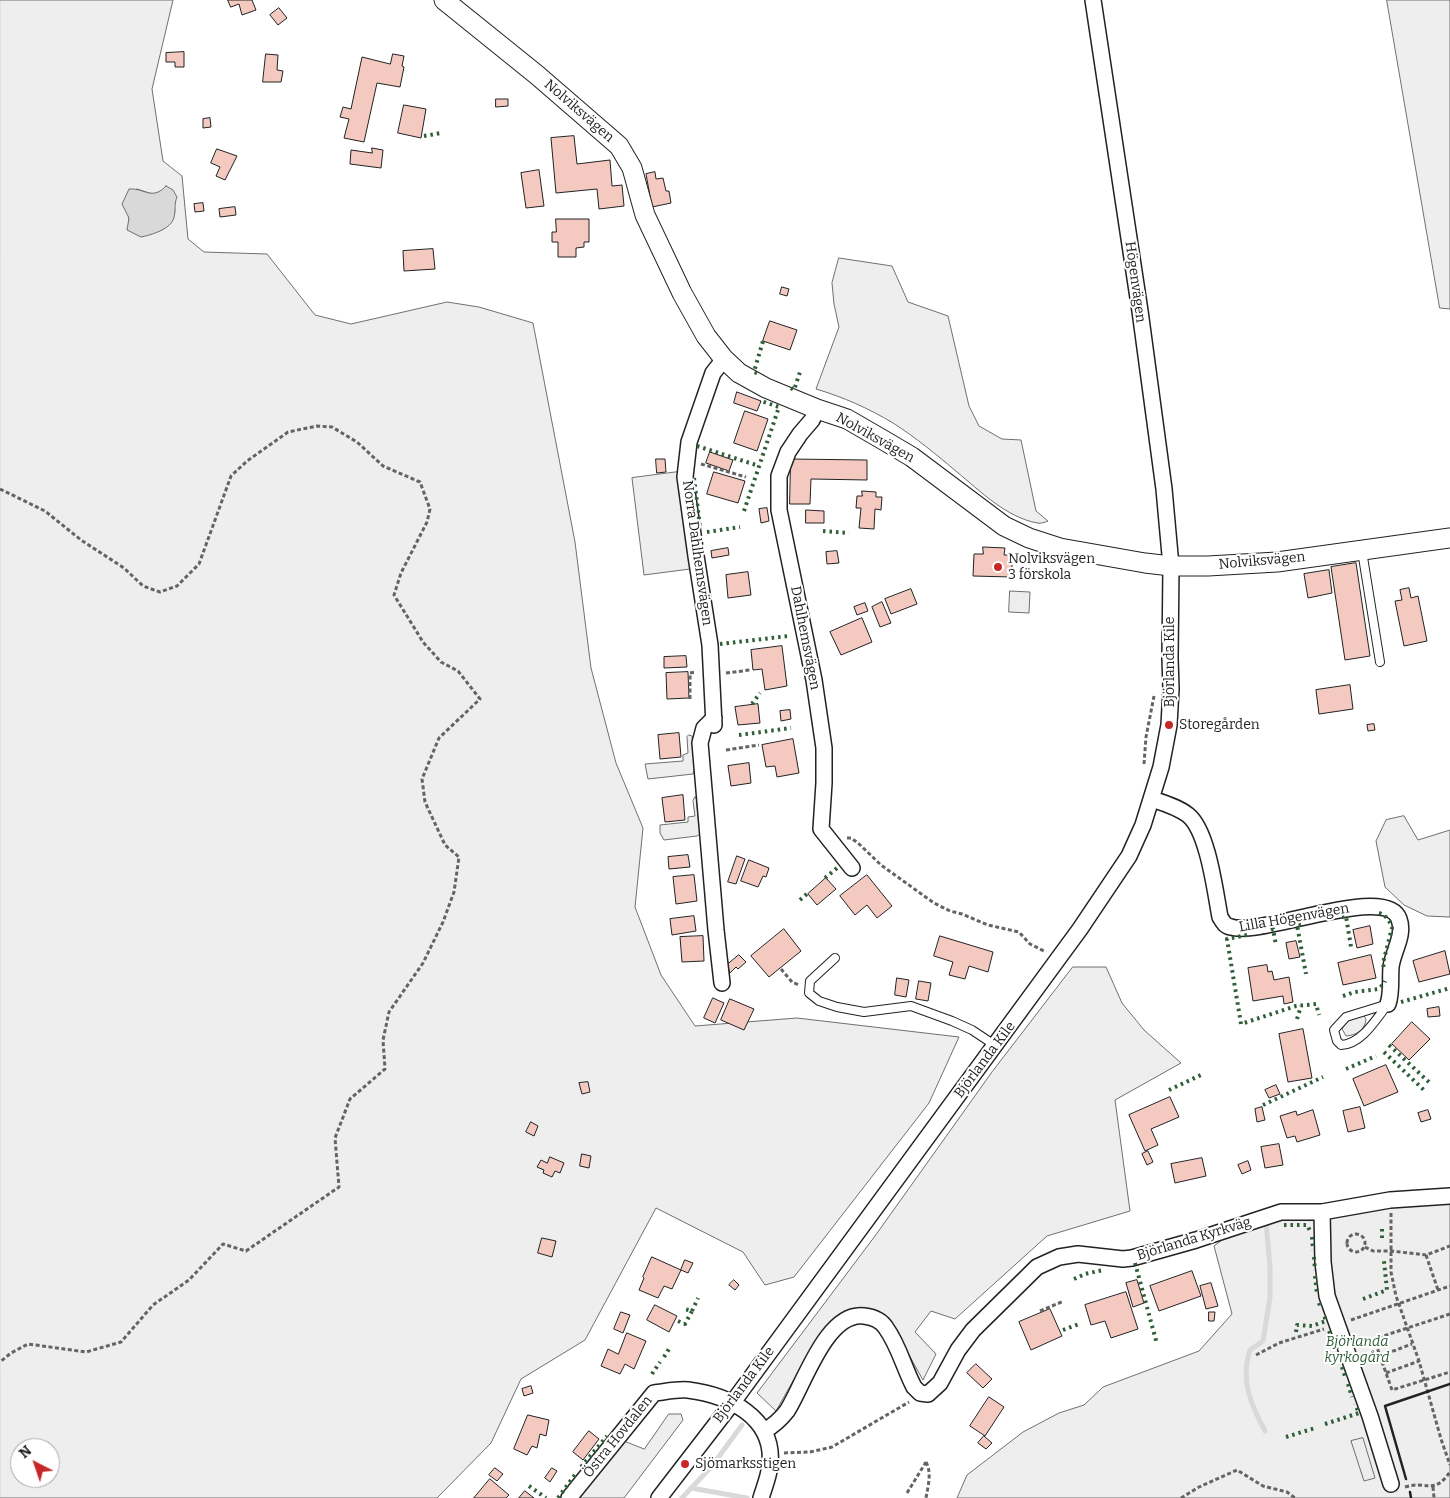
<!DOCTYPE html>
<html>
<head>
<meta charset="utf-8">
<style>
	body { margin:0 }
	#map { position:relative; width:1450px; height:1498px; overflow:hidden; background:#fff; font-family:Bitter,serif }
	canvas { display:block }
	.north { position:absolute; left:10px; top:1438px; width:50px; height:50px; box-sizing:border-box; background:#fff; border:1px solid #a7a7a7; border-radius:50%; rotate:319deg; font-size:14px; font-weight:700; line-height:20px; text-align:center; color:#222 }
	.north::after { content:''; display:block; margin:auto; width:18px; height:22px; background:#c62828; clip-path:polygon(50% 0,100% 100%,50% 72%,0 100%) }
</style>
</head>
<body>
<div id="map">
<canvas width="1450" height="1498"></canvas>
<div class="north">N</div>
</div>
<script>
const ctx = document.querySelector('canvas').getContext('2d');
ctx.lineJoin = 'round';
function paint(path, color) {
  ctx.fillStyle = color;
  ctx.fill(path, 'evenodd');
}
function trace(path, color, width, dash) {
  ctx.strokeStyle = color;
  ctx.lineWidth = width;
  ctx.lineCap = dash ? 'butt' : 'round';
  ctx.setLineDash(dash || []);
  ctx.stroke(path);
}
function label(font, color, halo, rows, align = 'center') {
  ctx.font = font + ' Bitter,serif';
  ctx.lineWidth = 4;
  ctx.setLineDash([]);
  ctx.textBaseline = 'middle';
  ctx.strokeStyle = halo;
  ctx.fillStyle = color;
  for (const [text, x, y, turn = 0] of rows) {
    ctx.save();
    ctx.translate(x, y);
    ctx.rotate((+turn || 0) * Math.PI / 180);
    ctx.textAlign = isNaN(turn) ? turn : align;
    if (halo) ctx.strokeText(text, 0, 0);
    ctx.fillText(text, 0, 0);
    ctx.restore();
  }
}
const green = new Path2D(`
	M 0,0 L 173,0 L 152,89 L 163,161 L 182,176 L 188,239 L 204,252 L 267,254 L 315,315 L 351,324 L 447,302 L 479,307 L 533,323 L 575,542 L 591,668 L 616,763 L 643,828 L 635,907 L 661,975 L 695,1026 L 797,1018 L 959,1037 L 929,1103 L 794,1277 L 765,1285 L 743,1252 L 656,1208 L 585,1340 L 521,1379 L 491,1443 L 437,1498 L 0,1498 ZM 137,189 L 152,194 L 161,192 L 174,204 L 175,212 L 162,230 L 155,231 L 148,235 L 129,222 L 129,218 ZM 20,1448 L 50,1448 L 50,1478 L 20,1478 Z
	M 1387,0 L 1450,0 L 1450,309 L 1440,308 Z
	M 839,258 L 892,266 L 908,302 L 948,316 L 969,406 L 979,426 L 1002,439 L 1021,440 L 1036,511 L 1048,521 C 1045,522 1041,524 1037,523 C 1006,517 980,491 957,472 C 937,455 915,437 893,423 C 868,408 843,397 816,389 L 839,327 L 834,304 L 832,283 Z
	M 678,472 L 690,569 L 644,575 L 632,478 Z
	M 689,735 L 692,736 L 695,766 L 693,774 L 648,779 L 645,764 L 683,761 L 683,755 L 688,753 L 687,737 Z
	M 695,797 L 696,797 L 700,834 L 697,836 L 664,840 L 660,833 L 660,825 L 688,822 L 688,817 L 695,816 L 693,801 Z
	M 1404,816 L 1418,840 L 1450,830 L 1450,917 L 1427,916 L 1404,905 L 1385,887 L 1376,841 L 1386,820 Z
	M 1073,967 L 1106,967 L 1122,1003 L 1144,1030 L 1181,1063 L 1115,1100 L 1130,1211 L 1047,1236 L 955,1319 L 931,1311 L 915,1332 L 936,1354 L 923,1380 L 892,1325 L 871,1309 L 847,1313 L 823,1333 L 806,1358 L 776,1411 L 757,1393 L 875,1236 L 992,1072 Z
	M 1364,1016 L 1366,1019 C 1365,1030 1357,1035 1346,1036 L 1342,1029 C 1347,1020 1354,1017 1364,1016 Z
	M 1450,1202 L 1450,1498 L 957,1498 L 967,1475 L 1023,1432 L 1059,1413 L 1084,1405 L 1103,1387 L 1199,1351 L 1232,1314 L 1214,1246 L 1235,1230 L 1298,1216 Z
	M 669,1414 L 681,1414 L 683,1420 L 624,1498 L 579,1498 L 624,1441 L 644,1449 Z`);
paint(green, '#eee');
trace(green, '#6f6f6f', 1);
const parking = new Path2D(`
	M 1010,591 L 1030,592 L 1029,613 L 1009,612 Z
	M 1363,1438 L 1375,1478 L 1364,1481 L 1351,1441 Z`);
paint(parking, '#ededed');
trace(parking, '#6f6f6f', 1);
const water = new Path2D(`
	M 166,186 L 173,190 L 177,197 C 174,204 176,209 174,217 C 172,229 151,235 141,237 L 127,230 L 129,218 L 122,204 L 129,189 C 145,188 152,201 166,186 Z`);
paint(water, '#d9d9d9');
trace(water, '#6f6f6f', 1);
trace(new Path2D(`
	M 1265,1431 C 1251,1405 1240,1380 1250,1350 L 1263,1341 L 1270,1297 L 1270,1267 L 1266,1222
	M 691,1488 L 747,1498
	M 682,1498 L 712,1466 L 742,1425`), '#d9d9d9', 5);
const building = new Path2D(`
	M 228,0 L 252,0 L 256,10 L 242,15 L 239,4 L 231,7 Z
	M 279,8 L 287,18 L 278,25 L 270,15 Z
	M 184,52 L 184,67 L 175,67 L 175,62 L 166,62 L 166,53 Z
	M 266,54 L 278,55 L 277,70 L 283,71 L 281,82 L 263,82 Z
	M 393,54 L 404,56 L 402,66 L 404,67 L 400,87 L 377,83 L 364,142 L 344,138 L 349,119 L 340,117 L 343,107 L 351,109 L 362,57 L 390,64 Z
	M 496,99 L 508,99 L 508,106 L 496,107 Z
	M 404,105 L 426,109 L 421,138 L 398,133 Z
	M 210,118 L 211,127 L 203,128 L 203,119 Z
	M 574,136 L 577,164 L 610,160 L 612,186 L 622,185 L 624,206 L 599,209 L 597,189 L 556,193 L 551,138 Z
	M 372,148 L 383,150 L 381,168 L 350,164 L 351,150 L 372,153 Z
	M 217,149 L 237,156 L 225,180 L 216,176 L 220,167 L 211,163 Z
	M 539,170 L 544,206 L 526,208 L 521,173 Z
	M 655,172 L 656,179 L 663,178 L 666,191 L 669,191 L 671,203 L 652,207 L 646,174 Z
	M 203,203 L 204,211 L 195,212 L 194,204 Z
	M 235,207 L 236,215 L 220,217 L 219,209 Z
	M 556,219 L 589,219 L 589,242 L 584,242 L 584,247 L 576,248 L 576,257 L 558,257 L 558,242 L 552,242 L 552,232 L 556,232 Z
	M 433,249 L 435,269 L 404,271 L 403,251 Z
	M 782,287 L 789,289 L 787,296 L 780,294 Z
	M 770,321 L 797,330 L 790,350 L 763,341 Z
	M 737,392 L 761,401 L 757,411 L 734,403 Z
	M 745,411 L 768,419 L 757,451 L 734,443 Z
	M 710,452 L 733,460 L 729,471 L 706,463 Z
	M 656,459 L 665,459 L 666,472 L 657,473 Z
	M 791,459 L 867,460 L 867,480 L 811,479 L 810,504 L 790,504 Z
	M 714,472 L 745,481 L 738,503 L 707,494 Z
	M 862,491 L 876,492 L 876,497 L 882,497 L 881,510 L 875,509 L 874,529 L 859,528 L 861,508 L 856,508 L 857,496 L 862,496 Z
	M 767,508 L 769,521 L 761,523 L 759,509 Z
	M 806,510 L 824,511 L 824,523 L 806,523 Z
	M 983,547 L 1005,548 L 1004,555 L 1012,555 L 1012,577 L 973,576 L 974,554 L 983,554 Z
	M 728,548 L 729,555 L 712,558 L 711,551 Z
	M 837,551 L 839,563 L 827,564 L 826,552 Z
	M 1356,563 L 1370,656 L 1345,660 L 1331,567 Z
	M 1329,570 L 1332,593 L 1308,598 L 1304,574 Z
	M 748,572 L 751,595 L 728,598 L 726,575 Z
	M 1409,588 L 1411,598 L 1418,596 L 1427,641 L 1404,646 L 1395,601 L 1402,600 L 1400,590 Z
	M 911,589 L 917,604 L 891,614 L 885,599 Z
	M 882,602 L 891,623 L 880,627 L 872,607 Z
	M 865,603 L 868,611 L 857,615 L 854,607 Z
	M 862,618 L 872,642 L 841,655 L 830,632 Z
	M 782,646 L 787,686 L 765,690 L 762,669 L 753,670 L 751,650 Z
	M 686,656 L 687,667 L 664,668 L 664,657 Z
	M 688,672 L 689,698 L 667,699 L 666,673 Z
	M 1350,685 L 1353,709 L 1319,714 L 1316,690 Z
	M 758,704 L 760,723 L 738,725 L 735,707 Z
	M 790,710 L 791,719 L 781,721 L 780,711 Z
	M 1374,724 L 1375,730 L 1368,731 L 1367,725 Z
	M 679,733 L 681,757 L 660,759 L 658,735 Z
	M 793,739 L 799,773 L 777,777 L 775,766 L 766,767 L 762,745 Z
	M 749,763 L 751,783 L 731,786 L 728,766 Z
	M 683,795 L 685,820 L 665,822 L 662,798 Z
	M 688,855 L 690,867 L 669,869 L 668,857 Z
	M 737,856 L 745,859 L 736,884 L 728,882 Z
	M 749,860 L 769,868 L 766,877 L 763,876 L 758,887 L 741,881 Z
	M 694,875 L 697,901 L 676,904 L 673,877 Z
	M 867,875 L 892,906 L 877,918 L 867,905 L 855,915 L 840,896 Z
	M 826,878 L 836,889 L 817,905 L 808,894 Z
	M 694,916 L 696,931 L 672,935 L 670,919 Z
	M 1370,926 L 1373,944 L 1357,948 L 1353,930 Z
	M 784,929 L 801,951 L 769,977 L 751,956 Z
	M 703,936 L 704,961 L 682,962 L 680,937 Z
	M 940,936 L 993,952 L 988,972 L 969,966 L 965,979 L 949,975 L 953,962 L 934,956 Z
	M 1296,941 L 1300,957 L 1289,959 L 1286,943 Z
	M 1445,951 L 1450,974 L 1419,982 L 1413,961 Z
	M 739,955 L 746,962 L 738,969 L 736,967 L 730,973 L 727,965 Z
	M 1371,955 L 1376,978 L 1343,985 L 1338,963 Z
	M 1267,965 L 1268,972 L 1272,971 L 1274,980 L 1289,977 L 1293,1002 L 1284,1004 L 1283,996 L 1253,1001 L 1248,968 Z
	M 897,978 L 909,980 L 906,997 L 895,995 Z
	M 919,981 L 931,983 L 928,1001 L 916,999 Z
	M 713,998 L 724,1003 L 715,1023 L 704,1018 Z
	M 730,999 L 754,1009 L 744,1030 L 721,1020 Z
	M 1439,1007 L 1440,1016 L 1428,1017 L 1427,1009 Z
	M 1412,1022 L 1430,1039 L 1409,1060 L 1392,1044 Z
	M 1303,1029 L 1312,1078 L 1288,1082 L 1279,1034 Z
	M 1386,1065 L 1398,1092 L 1364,1106 L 1353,1079 Z
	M 588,1082 L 590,1092 L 582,1094 L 579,1083 Z
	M 1276,1085 L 1280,1094 L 1269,1098 L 1265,1090 Z
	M 1170,1097 L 1179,1117 L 1151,1129 L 1158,1145 L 1145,1151 L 1129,1115 Z
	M 1262,1107 L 1265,1120 L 1257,1122 L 1255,1109 Z
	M 1360,1107 L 1365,1128 L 1348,1132 L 1343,1111 Z
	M 1313,1110 L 1320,1135 L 1297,1142 L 1295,1136 L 1287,1138 L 1280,1116 L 1296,1111 L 1297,1115 Z
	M 1428,1110 L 1431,1119 L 1421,1122 L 1418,1113 Z
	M 531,1122 L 538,1126 L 534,1136 L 526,1132 Z
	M 1279,1144 L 1283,1165 L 1265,1168 L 1261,1147 Z
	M 1148,1151 L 1153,1162 L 1147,1165 L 1142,1154 Z
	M 582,1154 L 591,1156 L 589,1168 L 580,1166 Z
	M 550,1157 L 564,1163 L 560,1173 L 555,1171 L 552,1177 L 543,1173 L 544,1170 L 537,1167 L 541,1160 L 547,1163 Z
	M 1202,1158 L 1206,1176 L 1175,1183 L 1171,1164 Z
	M 1248,1161 L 1251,1170 L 1242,1174 L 1238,1165 Z
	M 542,1238 L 556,1241 L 552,1257 L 538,1253 Z
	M 652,1257 L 681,1270 L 672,1289 L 664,1286 L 658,1298 L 639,1290 L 644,1278 L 643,1277 Z
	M 685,1260 L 693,1263 L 688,1273 L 681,1270 Z
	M 1192,1271 L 1201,1296 L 1159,1311 L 1150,1286 Z
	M 734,1280 L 739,1285 L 735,1290 L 729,1285 Z
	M 1137,1280 L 1144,1303 L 1133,1307 L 1126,1283 Z
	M 1211,1283 L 1218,1306 L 1206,1309 L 1200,1286 Z
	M 1126,1292 L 1138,1329 L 1111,1338 L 1105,1321 L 1091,1325 L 1085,1305 Z
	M 655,1305 L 677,1316 L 669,1332 L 647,1320 Z
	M 1050,1309 L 1062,1336 L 1031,1350 L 1019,1322 Z
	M 621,1312 L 630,1315 L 623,1333 L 614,1329 Z
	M 1209,1312 L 1215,1312 L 1214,1321 L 1209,1321 Z
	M 627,1333 L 646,1341 L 634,1369 L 625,1364 L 620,1374 L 601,1366 L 608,1349 L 618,1354 Z
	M 976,1364 L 992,1379 L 983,1388 L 967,1373 Z
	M 531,1386 L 533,1393 L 524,1396 L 522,1389 Z
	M 989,1397 L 1004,1407 L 985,1436 L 970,1426 Z
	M 528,1415 L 549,1420 L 546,1436 L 540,1434 L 537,1448 L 532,1446 L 527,1455 L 514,1449 Z
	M 589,1431 L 599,1439 L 583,1460 L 573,1452 Z
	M 984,1436 L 992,1443 L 986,1449 L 978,1443 Z
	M 495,1468 L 503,1474 L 497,1481 L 489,1475 Z
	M 552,1468 L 557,1471 L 550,1482 L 545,1478 Z
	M 490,1479 L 509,1495 L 506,1498 L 474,1498 Z
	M 525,1491 L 534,1498 L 519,1498 Z`);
paint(building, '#f3c9c0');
trace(building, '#222', 1);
const service = new Path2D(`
	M 1362,551 L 1380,662
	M 835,958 L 810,981 L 809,993 L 819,1001 L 837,1007 L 864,1012 L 911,1006 L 952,1021 L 972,1030 L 996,1046
	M 1388,1004 C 1376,1019 1362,1044 1341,1045 L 1337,1041 L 1334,1030 L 1346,1017 Z`);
const minor = new Path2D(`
	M 817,409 L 812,420 L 800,434 L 788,452 L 779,476 L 779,510 L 814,680 L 824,748 L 824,783 L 821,829 L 852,868
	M 714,718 L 704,728 L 700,743 L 716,930 L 722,983
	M 714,725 L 710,645 L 696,556 L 685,477 L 689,442 L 713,373 L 724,359
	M 1152,799 C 1164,803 1178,807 1188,815 C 1208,831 1215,891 1220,917 C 1223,922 1225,926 1231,927 C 1261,937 1387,883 1399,919 C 1405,935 1393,951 1391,967 C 1390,980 1392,992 1388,1004
	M 1322,1212 L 1323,1262 L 1327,1296 L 1370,1416 L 1391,1484
	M 764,1431 C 773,1426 780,1420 787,1411 C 803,1387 826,1311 864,1316 C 873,1317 881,1320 886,1328 C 899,1346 904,1368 914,1387 L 920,1393 L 928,1394 L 940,1383 L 958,1350 L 973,1330 L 1037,1267 L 1059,1257 L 1078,1254 L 1123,1259 L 1132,1258 L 1196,1240 L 1281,1212 L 1322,1212 L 1390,1200 L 1450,1196
	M 569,1498 L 654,1393 C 664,1392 677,1389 688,1390 C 728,1395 775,1417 770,1465 C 769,1476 764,1488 761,1498
	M 659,1498 L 733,1402 L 1080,929 L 1129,856 L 1143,825 L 1161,767 L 1169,725 L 1171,689 L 1170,658 L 1171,566 L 1164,489 L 1140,311 L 1093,0`);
const tertiary = new Path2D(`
	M 444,0 L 537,75 L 619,146 L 632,168 L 645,215 L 682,293 L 706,336 L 724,359 L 739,373 L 766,388 L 817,409 L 847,419 L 885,441 L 912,457 L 1004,526 L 1029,538 L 1060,548 L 1145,563 L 1171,566 L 1208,566 L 1277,562 L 1450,538`);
trace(service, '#222', 10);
trace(minor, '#222', 18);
trace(tertiary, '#222', 21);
trace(new Path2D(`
	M 701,464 L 746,477
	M 0,489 L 45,511 L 81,540 L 124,568 L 143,586 L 160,592 L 177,586 L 199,564 L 231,476 L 247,461 L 288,432 L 317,426 L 332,427 L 357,442 L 383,466 L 420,482 L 430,509 L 427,522 L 401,573 L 394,595 L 423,642 L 441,662 L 458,671 L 480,699 L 439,738 L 422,779 L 425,802 L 445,845 L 459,857 L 454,892 L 443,922 L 423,963 L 389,1012 L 383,1040 L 385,1069 L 350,1099 L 335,1138 L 339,1187 L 246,1251 L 223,1244 L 189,1280 L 153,1305 L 121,1342 L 86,1352 L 28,1344 L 11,1353 L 0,1362
	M 726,673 L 750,670
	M 690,699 L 690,673 L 696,672
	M 726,750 L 759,745
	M 1144,764 L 1146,737 L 1154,696
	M 847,838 L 851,838 L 858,843 L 881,865 L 934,903 L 950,911 L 962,914 L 988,925 L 1019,932 L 1030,944 L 1046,952
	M 781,969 L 792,982 L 799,985
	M 1391,1213 L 1391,1272 L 1396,1296 L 1419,1361 L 1441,1439 L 1450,1465
	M1347 1243a9 9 0 1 1 18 0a9 9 0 1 1-18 0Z
	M 1365,1247 L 1373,1251 L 1391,1251 L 1426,1255 L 1450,1246
	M 1426,1255 L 1438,1290
	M 1040,1311 L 1064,1301
	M 1450,1314 L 1374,1339 L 1392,1390 L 1450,1372
	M 1351,1320 L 1450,1286
	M 1256,1355 L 1279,1343 L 1324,1329
	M 1380,1356 L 1412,1344
	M 1386,1373 L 1419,1361
	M 784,1453 L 810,1452 L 832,1447 L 909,1402
	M 926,1462 C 932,1473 928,1486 926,1498
	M 1405,1487 C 1427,1480 1433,1496 1450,1472
	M 1433,1487 L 1434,1498
	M 907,1493 L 926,1462
	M 1181,1498 L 1199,1487 L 1237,1470 L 1263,1486 L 1287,1492 L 1295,1498`), '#646464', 3, [4, 2.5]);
trace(service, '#fff', 8);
trace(minor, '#fff', 15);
trace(tertiary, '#fff', 19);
trace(new Path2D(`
	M 424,136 L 441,133
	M 757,373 L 754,372 L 763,341
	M 791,388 L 794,390 L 801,369
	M 697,446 L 759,466
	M 694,478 L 700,527
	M 744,511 L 779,407 L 761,401
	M 823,531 L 849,533
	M 707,532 L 740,527
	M 720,644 L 788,636
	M 752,704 L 760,693
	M 739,735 L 791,728
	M 825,878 L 837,868
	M 800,900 L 808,893
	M 1379,913 C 1386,915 1390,921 1392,928 L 1383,963 L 1384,969
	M 1342,917 L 1346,916 L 1351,947
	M 1301,925 L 1297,925 L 1306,974
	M 1271,930 L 1273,929 L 1276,945
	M 1247,935 L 1227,939 L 1241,1024 L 1296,1006 L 1316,1004 L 1319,1015
	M 1343,996 L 1355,992 L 1378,989 L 1384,984 L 1385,981
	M 1401,1002 L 1450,988
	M 1297,1019 L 1301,1006
	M 1389,1045 L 1431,1084
	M 1384,1052 L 1426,1092
	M 1346,1069 L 1376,1056
	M 1169,1090 L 1203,1074
	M 1263,1105 L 1323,1077
	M 1284,1225 L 1307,1225 L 1310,1231
	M 1382,1229 L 1382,1241
	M 1312,1237 L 1313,1250
	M 1314,1257 L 1315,1270
	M 1135,1263 L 1157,1344
	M 1315,1276 L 1317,1294
	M 1074,1279 L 1085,1274 L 1103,1270
	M 1363,1299 L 1387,1290 L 1384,1261
	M 1319,1303 L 1321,1309
	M 692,1311 L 698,1298
	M 678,1321 L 685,1324 L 692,1311 L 685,1309
	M 1063,1330 L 1079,1324
	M 1329,1331 L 1334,1343
	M 1296,1332 L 1297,1325 L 1312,1326 L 1326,1321 L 1324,1315
	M 1336,1347 L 1340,1359
	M 664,1357 L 669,1349
	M 1342,1367 L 1346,1379
	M 652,1374 L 660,1362
	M 1348,1384 L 1352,1397
	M 1325,1424 L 1359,1413 L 1355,1404
	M 1286,1437 L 1315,1428
	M 581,1467 L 607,1436
	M 529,1486 L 546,1498
	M 558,1498 L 577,1472`), '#2f5e38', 4, [2.5, 4]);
trace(new Path2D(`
	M 1406,1479 L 1385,1406 L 1450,1384
	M 1410,1492 L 1411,1498`), '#222', 2.5);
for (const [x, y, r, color] of [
	[998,567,5,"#c62828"],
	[1169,725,5,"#c62828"],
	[685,1464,5,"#c62828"]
]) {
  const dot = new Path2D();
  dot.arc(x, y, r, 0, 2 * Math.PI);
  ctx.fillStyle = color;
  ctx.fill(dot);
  trace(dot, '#fff', 2);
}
label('14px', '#222', '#fff', [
	["Nolviksvägen",579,111,41],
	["Högenvägen",1135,282,82],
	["Nolviksvägen",875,438,29],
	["Norra Dahlhemsvägen",697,553,82],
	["Nolviksvägen",1262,561,-5],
	["Dahlhemsvägen",805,638,79],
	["Björlanda Kile",1170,662,-90],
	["Lilla Högenvägen",1294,918,-10],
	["Björlanda Kile",985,1060,-53],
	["Björlanda Kyrkväg",1194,1239,-17],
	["Björlanda Kile",744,1385,-53],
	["Östra Hovdalen",618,1437,-51]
]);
label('14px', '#222', '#fff', [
	["Nolviksvägen",1008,559],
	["3 förskola",1008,575],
	["Storegården",1179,725],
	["Sjömarksstigen",695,1464]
], 'left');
label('italic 14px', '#2f5e38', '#fff', [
	["Björlanda",1357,1342],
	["kyrkogård",1357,1358]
]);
</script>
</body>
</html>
